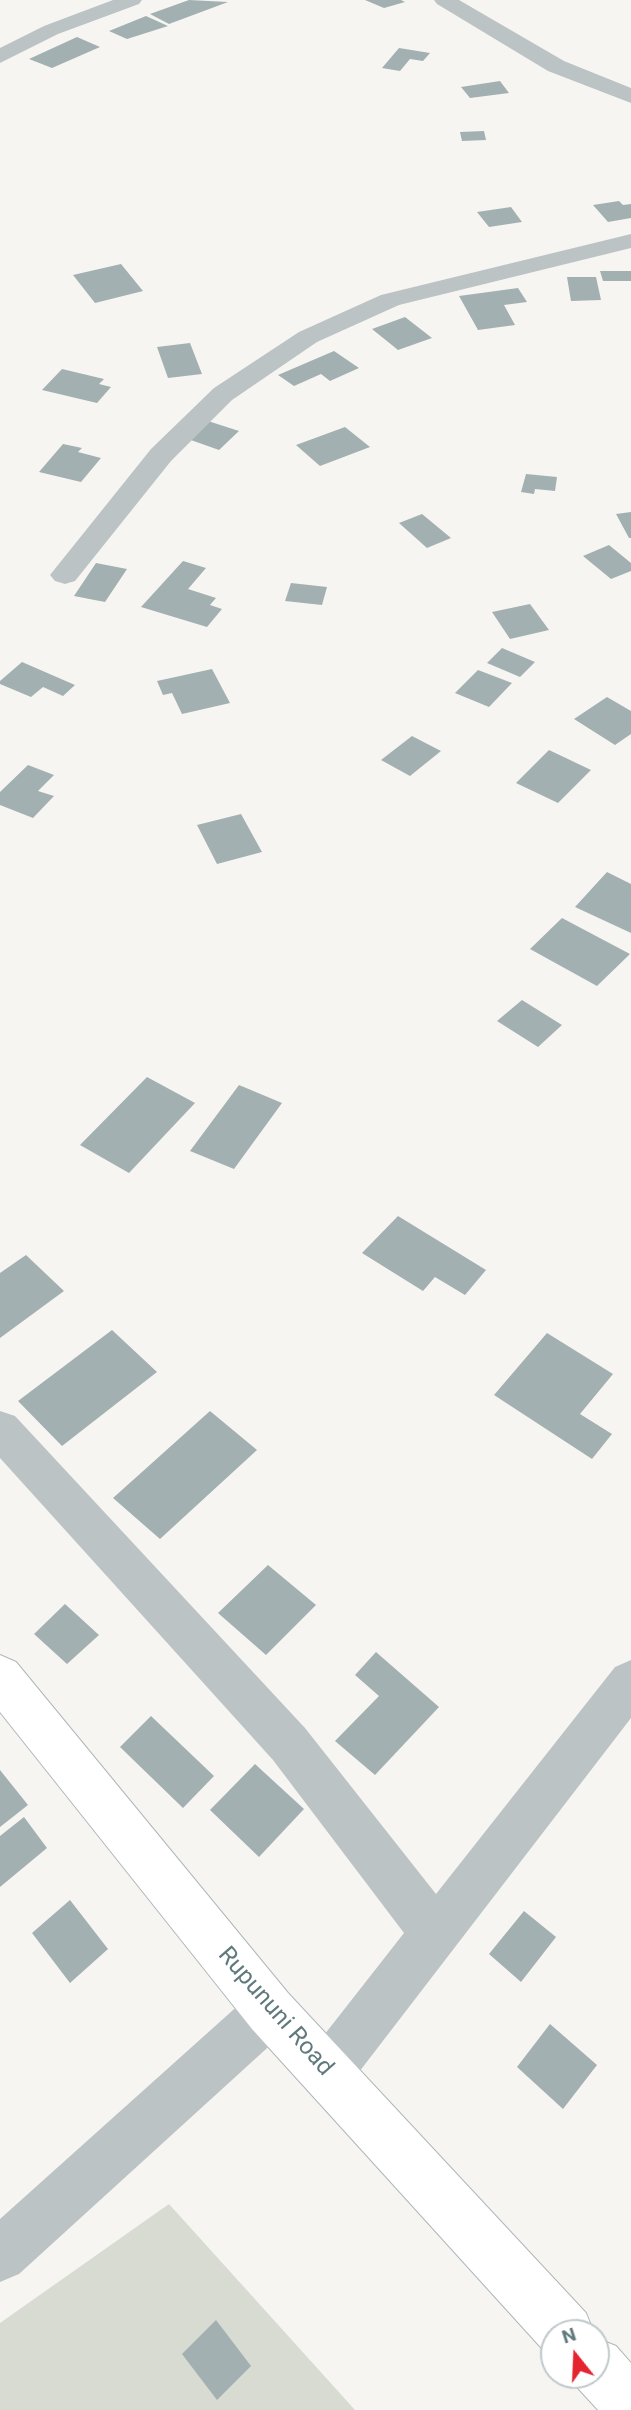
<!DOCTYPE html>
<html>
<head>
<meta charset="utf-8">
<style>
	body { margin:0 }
	#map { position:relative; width:631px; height:2410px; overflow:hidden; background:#f6f5f2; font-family:Roboto,sans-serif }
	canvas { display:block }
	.north { position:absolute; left:540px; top:2319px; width:70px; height:70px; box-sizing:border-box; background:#fff; border:2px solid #bfc9cb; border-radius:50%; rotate:342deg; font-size:19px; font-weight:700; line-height:28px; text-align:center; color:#60797d }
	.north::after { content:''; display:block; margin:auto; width:24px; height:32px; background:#e4242e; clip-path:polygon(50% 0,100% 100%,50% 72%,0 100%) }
</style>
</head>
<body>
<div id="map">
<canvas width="631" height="2410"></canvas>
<div class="north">N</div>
</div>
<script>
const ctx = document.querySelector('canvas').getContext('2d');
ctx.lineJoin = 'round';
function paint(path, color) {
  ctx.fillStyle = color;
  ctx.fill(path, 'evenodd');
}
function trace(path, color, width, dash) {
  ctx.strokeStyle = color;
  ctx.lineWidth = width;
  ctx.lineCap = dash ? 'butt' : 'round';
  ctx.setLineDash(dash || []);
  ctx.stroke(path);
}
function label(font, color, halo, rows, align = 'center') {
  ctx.font = font + ' Roboto,sans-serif';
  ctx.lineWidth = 7;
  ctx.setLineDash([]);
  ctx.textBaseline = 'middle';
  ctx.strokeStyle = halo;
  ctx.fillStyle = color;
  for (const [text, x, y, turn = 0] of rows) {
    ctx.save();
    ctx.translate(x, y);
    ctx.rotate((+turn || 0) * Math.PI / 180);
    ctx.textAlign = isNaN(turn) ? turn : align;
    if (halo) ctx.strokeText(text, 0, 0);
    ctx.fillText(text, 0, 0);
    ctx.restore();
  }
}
paint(new Path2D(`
	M 169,2204 L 355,2410 L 0,2410 L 0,2323 Z`), '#d7dbd1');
paint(new Path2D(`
	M 189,0 L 228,2 L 169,24 L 150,14 Z
	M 365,0 L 401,0 L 405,2 L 384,8 Z
	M 146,16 L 168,26 L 127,39 L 109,31 Z
	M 77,37 L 100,47 L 52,68 L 29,59 Z
	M 399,48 L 430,53 L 423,61 L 410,59 L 400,71 L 382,68 Z
	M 500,81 L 509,93 L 470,98 L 461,87 Z
	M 484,131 L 486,140 L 462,141 L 460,132 Z
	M 619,201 L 623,205 L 631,204 L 631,218 L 608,222 L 593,205 Z
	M 511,207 L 522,222 L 489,227 L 477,212 Z
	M 121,264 L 143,291 L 95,303 L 73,275 Z
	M 600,271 L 631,271 L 631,281 L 603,281 Z
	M 567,277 L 596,277 L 601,300 L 571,301 Z
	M 518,288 L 527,302 L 504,305 L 515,325 L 478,330 L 459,296 Z
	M 405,317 L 432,338 L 398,350 L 372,329 Z
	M 190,343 L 202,374 L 168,378 L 157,347 Z
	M 334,351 L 359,368 L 330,381 L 321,374 L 294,386 L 278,375 Z
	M 62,369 L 104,379 L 99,384 L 111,387 L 97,403 L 42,390 Z
	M 208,421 L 239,431 L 219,450 L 188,439 Z
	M 345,427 L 370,447 L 320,466 L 296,445 Z
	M 63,444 L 82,448 L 78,452 L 101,458 L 81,482 L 39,472 Z
	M 526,474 L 557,477 L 555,491 L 535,489 L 534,494 L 521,492 Z
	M 631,512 L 631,538 L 629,538 L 616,514 Z
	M 422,514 L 451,538 L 427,548 L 399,523 Z
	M 609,545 L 631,563 L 631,571 L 611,579 L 583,556 Z
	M 183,561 L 206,568 L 188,589 L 216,598 L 210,605 L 222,609 L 207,627 L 141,607 Z
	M 96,563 L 127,569 L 105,602 L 74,596 Z
	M 291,583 L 327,587 L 322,605 L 285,601 Z
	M 530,604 L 549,630 L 510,639 L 492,612 Z
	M 502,648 L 535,662 L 520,677 L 487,663 Z
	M 22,662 L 75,685 L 63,696 L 43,687 L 31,697 L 0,684 L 0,681 Z
	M 212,669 L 230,703 L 182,714 L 172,693 L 163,695 L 157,681 Z
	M 478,670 L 512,683 L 489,707 L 455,693 Z
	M 607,697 L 631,711 L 631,734 L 615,745 L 574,719 Z
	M 412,736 L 441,751 L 410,776 L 381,760 Z
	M 549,750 L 591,770 L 558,803 L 516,783 Z
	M 28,765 L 54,775 L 38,791 L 54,796 L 33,818 L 0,805 L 0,792 Z
	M 241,814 L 262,852 L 217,864 L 197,825 Z
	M 607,872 L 631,884 L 631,933 L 575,907 Z
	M 562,918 L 630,954 L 597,986 L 530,949 Z
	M 522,1000 L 562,1025 L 538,1047 L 497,1021 Z
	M 147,1077 L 195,1103 L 129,1173 L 80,1145 Z
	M 239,1085 L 282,1103 L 234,1169 L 190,1151 Z
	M 398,1216 L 486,1270 L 465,1295 L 435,1277 L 423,1291 L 362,1253 Z
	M 26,1255 L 64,1291 L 0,1338 L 0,1273 Z
	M 112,1330 L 157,1372 L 62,1446 L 18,1401 Z
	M 547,1333 L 613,1374 L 580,1414 L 612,1434 L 592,1459 L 494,1395 Z
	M 210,1411 L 257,1450 L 160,1539 L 113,1498 Z
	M 268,1565 L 316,1605 L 266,1655 L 218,1613 Z
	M 65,1604 L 99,1635 L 67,1664 L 34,1634 Z
	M 376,1652 L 439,1707 L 375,1775 L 335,1741 L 379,1696 L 355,1675 Z
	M 151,1716 L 214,1776 L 183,1808 L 120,1747 Z
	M 255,1764 L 304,1809 L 259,1857 L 210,1810 Z
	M 0,1770 L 28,1805 L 0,1827 Z
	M 24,1817 L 47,1848 L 0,1887 L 0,1836 Z
	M 70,1900 L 108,1949 L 70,1983 L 32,1933 Z
	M 524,1911 L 556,1937 L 521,1982 L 489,1954 Z
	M 550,2024 L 597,2065 L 563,2109 L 517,2067 Z
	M 216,2320 L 251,2366 L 217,2400 L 182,2354 Z`), '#a3b0b1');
const major = new Path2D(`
	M 0,1655 L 16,1662 L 288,1993 L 586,2313 L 594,2333 L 554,2333 L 554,2356 L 546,2353 L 252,2029 L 0,1712 Z
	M 596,2338 L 616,2346 L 631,2363 L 631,2410 L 598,2410 L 576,2386 L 572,2375 L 596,2375 Z`);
trace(major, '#b0b7b9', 2);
paint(new Path2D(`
	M 113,0 L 142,0 L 139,4 L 58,34 L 0,63 L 0,48 L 44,26 Z
	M 434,0 L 459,0 L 564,61 L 631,88 L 631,103 L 548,71 L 437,4 Z
	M 631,234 L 631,248 L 399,305 L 317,342 L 232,400 L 171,461 L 75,581 L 65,584 L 55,581 L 50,575 L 151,449 L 214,388 L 299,332 L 381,295 Z
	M 0,1411 L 15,1416 L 305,1728 L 436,1894 L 615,1667 L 631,1660 L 631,1718 L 346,2089 L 328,2097 L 310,2089 L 302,2071 L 310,2053 L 404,1933 L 273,1760 L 0,1458 Z
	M 270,1986 L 288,1993 L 295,2011 L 288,2029 L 19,2274 L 0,2282 L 0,2219 L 252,1993 Z`), '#bcc3c5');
paint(major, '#fff');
label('24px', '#60797d', '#fff', [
	["Rupununi Road",275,2012,49]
]);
</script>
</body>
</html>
